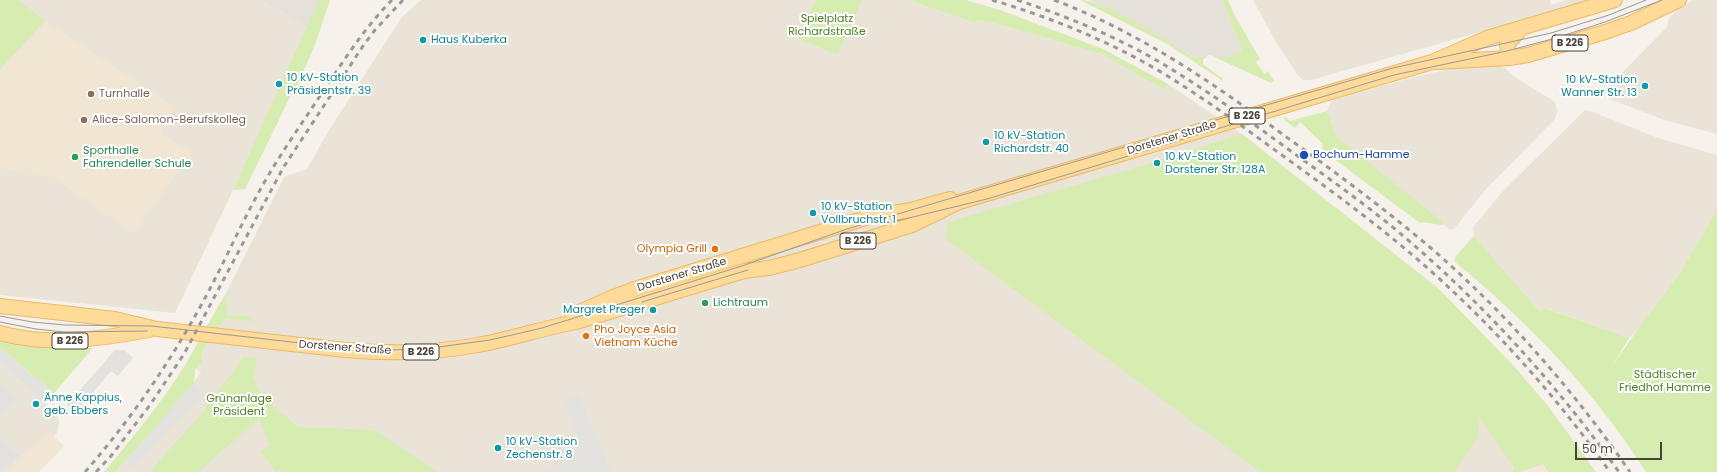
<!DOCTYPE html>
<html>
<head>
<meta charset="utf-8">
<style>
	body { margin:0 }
	#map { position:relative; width:1717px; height:472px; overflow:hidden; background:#f6f1ea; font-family:Poppins,sans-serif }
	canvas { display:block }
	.scale { position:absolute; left:1575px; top:442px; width:87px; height:18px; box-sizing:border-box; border:2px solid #4b4237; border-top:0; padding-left:5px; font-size:12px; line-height:14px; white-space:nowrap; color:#4b4237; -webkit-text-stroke:3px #fff; paint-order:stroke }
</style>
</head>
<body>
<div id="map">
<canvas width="1717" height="472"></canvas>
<div class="scale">50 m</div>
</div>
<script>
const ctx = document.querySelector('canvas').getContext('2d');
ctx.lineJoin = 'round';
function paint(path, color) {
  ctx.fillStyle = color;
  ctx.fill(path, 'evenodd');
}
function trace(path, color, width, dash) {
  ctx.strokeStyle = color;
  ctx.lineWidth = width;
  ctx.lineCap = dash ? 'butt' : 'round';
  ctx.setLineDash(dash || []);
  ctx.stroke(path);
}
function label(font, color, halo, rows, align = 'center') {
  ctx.font = font + ' Poppins,sans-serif';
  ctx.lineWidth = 4;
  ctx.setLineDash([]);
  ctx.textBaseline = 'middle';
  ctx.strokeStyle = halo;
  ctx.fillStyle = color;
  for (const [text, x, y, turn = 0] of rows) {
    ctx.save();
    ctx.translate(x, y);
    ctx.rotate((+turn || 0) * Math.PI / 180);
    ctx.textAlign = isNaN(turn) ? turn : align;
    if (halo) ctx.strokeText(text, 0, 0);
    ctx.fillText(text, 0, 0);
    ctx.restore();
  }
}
paint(new Path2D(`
	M 0,0 L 261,0 L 308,28 L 233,190 L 175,313 L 0,295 Z
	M 421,0 L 815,0 L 799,38 L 862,0 L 908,0 L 975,23 L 978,20 L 1006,26 L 1101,54 L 1163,89 L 1168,84 L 1242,134 L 1439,289 L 1479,416 L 1514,468 L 1512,472 L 115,472 L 184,396 L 201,372 L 197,369 L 202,362 L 203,351 L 225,318 L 214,317 L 284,177 L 307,169 L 329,130 L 402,17 Z
	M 1253,0 L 1550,0 L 1551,5 L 1567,0 L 1593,0 L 1311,80 L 1303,80 L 1297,74 L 1276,42 Z
	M 1693,0 L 1717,0 L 1717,134 L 1664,120 L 1609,99 L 1605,93 L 1606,89 L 1667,27 L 1669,18 L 1679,8 Z
	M 1467,65 L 1502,66 L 1516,78 L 1554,101 L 1558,111 L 1554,120 L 1486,189 L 1454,229 L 1450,230 L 1336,136 L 1327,111 L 1332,100 L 1414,77 Z
	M 1585,110 L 1593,112 L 1658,138 L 1717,155 L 1717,210 L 1681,271 L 1664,295 L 1647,316 L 1643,324 L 1629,338 L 1546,308 L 1541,313 L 1474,236 L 1473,227 L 1504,190 Z
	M 0,364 L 42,400 L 58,417 L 59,421 L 58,431 L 54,436 L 48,431 L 21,456 L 0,436 L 0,420 L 19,399 L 0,380 Z`), '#eae3d8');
paint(new Path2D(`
	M 1543,464 L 1548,472 L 1521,472 Z`), '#f8e7d5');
paint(new Path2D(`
	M 261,0 L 319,0 L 308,28 Z
	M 1090,0 L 1222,0 L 1242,51 L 1232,57 L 1220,58 L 1210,55 L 1195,58 L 1126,17 Z`), '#e6e0db');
paint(new Path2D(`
	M 46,21 L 177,108 L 160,133 L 192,152 L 134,234 L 52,178 L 0,169 L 0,71 Z
	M 48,430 L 64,446 L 39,472 L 0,472 L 0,436 L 20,456 Z`), '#f0e6d3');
paint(new Path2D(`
	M 0,0 L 17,0 L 45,20 L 0,69 Z
	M 319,0 L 330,0 L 316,42 L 298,84 L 292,93 L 245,189 L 233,190 Z
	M 815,0 L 862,0 L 839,52 L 835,54 L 799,38 Z
	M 908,0 L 966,0 L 1000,10 L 1103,49 L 1168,84 L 1163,89 L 1101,54 L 1006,26 L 978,20 L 975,23 Z
	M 1080,0 C 1107,0 1170,43 1195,58 L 1207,56 L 1203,60 L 1203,64 L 1223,79 L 1223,81 L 1169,45 Z
	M 1222,0 L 1228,0 L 1235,16 L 1260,59 L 1256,62 L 1264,74 L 1268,71 L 1274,81 L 1271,83 L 1210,55 C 1223,59 1231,58 1242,51 Z
	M 1327,111 L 1336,136 L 1444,223 L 1442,225 L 1422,222 L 1420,223 L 1322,150 L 1323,144 L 1300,122 L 1295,128 L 1283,119 L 1286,117 L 1290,121 Z
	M 1242,134 L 1439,289 L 1513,365 L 1548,406 L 1596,472 L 1548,472 L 1543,464 L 1521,472 L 1512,472 L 1514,468 L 1479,417 L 1478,437 L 1455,472 L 1260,472 L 946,239 L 948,222 L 1135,168 Z
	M 1717,210 L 1717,472 L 1646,472 C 1594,390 1529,323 1454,261 L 1456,256 L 1474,236 L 1541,313 L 1545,308 L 1629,338 L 1611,368 L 1647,316 L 1664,295 L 1681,271 Z
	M 226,294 L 227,315 L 252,316 L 252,321 L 225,318 L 203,351 L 202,362 L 197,369 L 195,368 L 194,383 L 184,396 L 115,472 L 104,472 C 134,436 164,400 188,360 C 201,338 212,315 226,294 Z
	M 0,340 L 39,347 L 93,348 L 54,393 L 0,348 Z
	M 244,357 L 257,358 L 254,379 L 262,397 L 298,427 L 374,430 L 438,472 L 282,472 L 280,469 L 276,472 L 261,452 L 270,445 L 259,419 L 198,472 L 152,472 L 159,461 L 200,416 Z`), '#d6ecb1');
paint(new Path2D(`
	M 0,348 L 54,393 L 42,400 L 0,364 Z
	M 115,350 L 124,350 L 133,358 L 118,376 L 111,371 L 76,413 L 67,405 Z
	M 0,380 L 19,399 L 0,420 Z
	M 193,384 L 204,391 L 193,405 L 134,468 L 126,460 Z
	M 578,394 L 611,472 L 546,472 L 545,470 L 554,466 L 555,463 L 556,459 L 551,450 L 579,437 L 563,401 Z
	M 0,436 L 21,456 L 3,472 L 0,472 Z`), '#e4e2df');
const primary = new Path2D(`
	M 1509,58 L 1507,44 L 1522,28
	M 1436,62 L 1509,58 L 1528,55 L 1605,32 L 1631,23 L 1679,0
	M 0,306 L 115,319 L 157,329 L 346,350 C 390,354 435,353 478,345 C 511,339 543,328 576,322 L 744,271 L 769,268 L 800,260 L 912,225 L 959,202 L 1432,62 L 1487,38 L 1615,0
	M 573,315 L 613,297 L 635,289 L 869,217 L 911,210 L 950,199
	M 0,333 C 50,347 99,339 149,330`);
trace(primary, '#ebb863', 16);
trace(primary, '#ffdb9a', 14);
trace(new Path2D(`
	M 888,223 L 987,199 L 1394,75 L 1507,51 L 1556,38 L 1605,22 L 1662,0
	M 642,302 L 748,270
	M 0,316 L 32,322 L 65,325 L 152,326 L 300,343 L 383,350 L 424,349 L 490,340 L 542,328 L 742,266 L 847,229 L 1270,104 L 1393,68 L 1551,33 L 1609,15 L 1646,0
	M 0,322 L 36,329 L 64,332 L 147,331`), '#999', 1);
trace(new Path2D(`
	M 992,0 C 1049,17 1104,39 1156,69 C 1203,97 1246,129 1290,161 C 1333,192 1375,223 1416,258 C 1489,321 1554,393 1610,472
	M 1017,0 C 1072,18 1127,41 1176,72 C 1216,97 1254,124 1292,152 C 1327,177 1362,202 1395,229 C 1480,300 1555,382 1619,472
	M 1054,0 C 1139,32 1213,83 1285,136 C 1335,172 1385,209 1432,249 C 1507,314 1574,391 1630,472
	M 85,472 C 132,418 171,361 205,298 C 224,263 240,226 260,190 C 277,159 298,129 318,99 C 341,65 363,29 392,0
	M 96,472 L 111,456 L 150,405 L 184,354 L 283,168 L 363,46 L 375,30 L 403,0`), '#999', 3, [5, 5]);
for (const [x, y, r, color] of [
	[423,40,4,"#0f9aa8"],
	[279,84,4,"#0f9aa8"],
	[1645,86,4,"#0f9aa8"],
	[91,94,4,"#8d6e63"],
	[84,120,4,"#8d6e63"],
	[986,142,4,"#0f9aa8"],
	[1304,155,5,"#1a4fb4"],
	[75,157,4,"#2e9e5b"],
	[1157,163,4,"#0f9aa8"],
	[813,213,4,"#0f9aa8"],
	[715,249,4,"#e8710a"],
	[705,303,4,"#2e9e5b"],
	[653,310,4,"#0f9aa8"],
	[586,336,4,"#e8710a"],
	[36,404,4,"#0f9aa8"],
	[498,448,4,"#0f9aa8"]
]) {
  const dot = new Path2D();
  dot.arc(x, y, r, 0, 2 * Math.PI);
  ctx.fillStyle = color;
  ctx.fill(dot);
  trace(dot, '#fff', 1.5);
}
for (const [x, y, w] of [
	[1570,43,36],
	[1247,116,36],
	[858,241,36],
	[70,341,36],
	[421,352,36]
]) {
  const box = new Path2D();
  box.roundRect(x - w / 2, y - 8, w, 16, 3);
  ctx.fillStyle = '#fff';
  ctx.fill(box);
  trace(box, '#4b4237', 1);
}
label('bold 10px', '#4b4237', null, [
	["B 226",1570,43],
	["B 226",1247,116],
	["B 226",858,241],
	["B 226",70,341],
	["B 226",421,352]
]);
label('11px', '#4f8126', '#fff', [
	["Spielplatz",827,19],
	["Richardstraße",827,32],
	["Städtischer",1665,375],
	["Friedhof Hamme",1665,388],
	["Grünanlage",239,399],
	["Präsident",239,412]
]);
label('11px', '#0d838f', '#fff', [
	["Haus Kuberka",431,40],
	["10 kV-Station",287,78],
	["Präsidentstr. 39",287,91],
	["10 kV-Station",1637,80,"right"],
	["Wanner Str. 13",1637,93,"right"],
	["10 kV-Station",994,136],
	["Richardstr. 40",994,149],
	["10 kV-Station",1165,157],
	["Dorstener Str. 128A",1165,170],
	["10 kV-Station",821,207],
	["Vollbruchstr. 1",821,220],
	["Margret Preger",645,310,"right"],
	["Änne Kappius,",44,398],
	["geb. Ebbers",44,411],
	["10 kV-Station",506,442],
	["Zechenstr. 8",506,455]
], 'left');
label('11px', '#785e54', '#fff', [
	["Turnhalle",99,94],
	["Alice-Salomon-Berufskolleg",92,120]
], 'left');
label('11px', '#4b4237', '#fff', [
	["Dorstener Straße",1172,138,-17],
	["Dorstener Straße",682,275,-17],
	["Dorstener Straße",345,348,4]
]);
label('11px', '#27864d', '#fff', [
	["Sporthalle",83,151],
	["Fahrendeller Schule",83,164],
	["Lichtraum",713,303]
], 'left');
label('11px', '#164399', '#fff', [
	["Bochum-Hamme",1313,155]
], 'left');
label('11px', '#c56008', '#fff', [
	["Olympia Grill",707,249],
	["Pho Joyce Asia",594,330,"left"],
	["Vietnam Küche",594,343,"left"]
], 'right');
</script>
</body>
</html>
